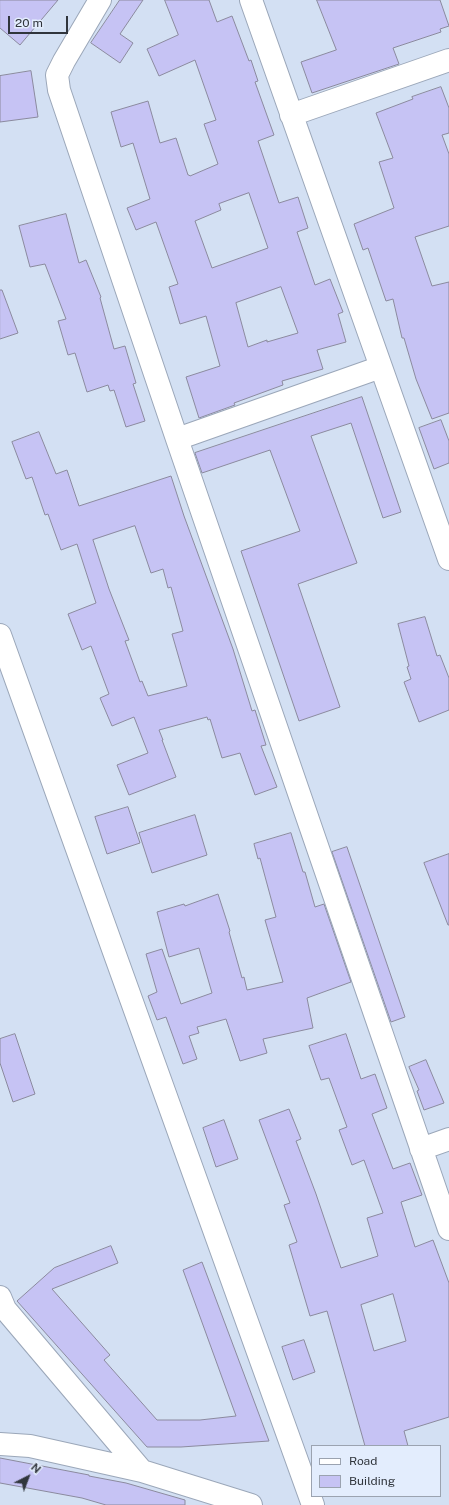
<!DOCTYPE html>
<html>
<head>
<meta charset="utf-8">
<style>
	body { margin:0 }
	#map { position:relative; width:449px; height:1505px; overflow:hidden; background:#d3e0f3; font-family:"Public Sans",sans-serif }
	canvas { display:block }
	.legend { position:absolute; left:311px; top:1445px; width:130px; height:52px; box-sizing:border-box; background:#e3edfd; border:1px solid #9ba3b0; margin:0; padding:5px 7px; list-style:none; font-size:12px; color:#30353c }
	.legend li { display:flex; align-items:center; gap:8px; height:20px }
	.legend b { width:20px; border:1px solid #9ba3b0 }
	.north { position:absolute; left:8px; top:1457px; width:40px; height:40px; -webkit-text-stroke:3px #e3edfd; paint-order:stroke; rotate:42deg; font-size:11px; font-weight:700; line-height:16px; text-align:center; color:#30353c }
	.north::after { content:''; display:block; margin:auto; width:14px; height:18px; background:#30353c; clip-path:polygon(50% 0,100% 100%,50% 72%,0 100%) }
	.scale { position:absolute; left:8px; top:16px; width:60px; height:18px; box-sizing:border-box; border:2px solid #30353c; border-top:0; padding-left:5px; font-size:12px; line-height:14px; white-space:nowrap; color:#30353c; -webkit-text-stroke:3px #e3edfd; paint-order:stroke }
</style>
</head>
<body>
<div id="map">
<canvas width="449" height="1505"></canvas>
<ul class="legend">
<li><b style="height:5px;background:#fff"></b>Road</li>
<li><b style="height:11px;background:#c6c3f4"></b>Building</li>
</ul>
<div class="north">N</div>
<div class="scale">20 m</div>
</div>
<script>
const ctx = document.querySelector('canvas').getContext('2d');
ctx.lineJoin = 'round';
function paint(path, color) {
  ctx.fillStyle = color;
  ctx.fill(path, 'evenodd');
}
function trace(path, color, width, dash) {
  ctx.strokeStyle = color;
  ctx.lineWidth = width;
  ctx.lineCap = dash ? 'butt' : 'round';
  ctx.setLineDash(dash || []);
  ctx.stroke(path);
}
const building = new Path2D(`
	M 0,0 L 58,0 L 20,45 L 0,28 Z
	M 120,0 L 143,0 L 120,34 L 133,43 L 120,63 L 91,43 Z
	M 165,0 L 209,0 L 217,22 L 232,16 L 249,61 L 251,60 L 258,81 L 255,82 L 274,135 L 258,141 L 279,203 L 298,197 L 308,228 L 297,232 L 315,285 L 330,279 L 343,312 L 338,314 L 346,342 L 317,350 L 323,369 L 282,381 L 283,385 L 234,403 L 235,405 L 199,418 L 186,377 L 220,366 L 206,316 L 180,324 L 169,287 L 178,284 L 156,222 L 136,230 L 127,208 L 150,199 L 133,143 L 121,147 L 111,112 L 148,101 L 160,143 L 176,138 L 188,175 L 189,175 L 190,176 L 218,164 L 204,124 L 216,120 L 195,60 L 159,76 L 147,49 L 178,35 ZM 249,193 L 268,248 L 212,268 L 195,221 L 221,210 L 219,204 ZM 281,287 L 298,333 L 267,342 L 267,340 L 248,347 L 236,303 Z
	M 317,0 L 440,0 L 449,26 L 440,29 L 441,32 L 393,48 L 399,64 L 312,93 L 301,62 L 336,50 Z
	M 31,71 L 38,117 L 0,122 L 0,76 Z
	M 441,87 L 449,108 L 449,133 L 442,135 L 449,154 L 449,226 L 415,237 L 432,286 L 449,282 L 449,413 L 432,419 L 416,379 L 404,338 L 402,338 L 393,299 L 386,301 L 368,248 L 363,250 L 354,224 L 394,208 L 379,162 L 393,158 L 376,113 L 413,99 L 412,97 Z
	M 66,214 L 79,263 L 86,260 L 101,297 L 100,298 L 114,349 L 125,346 L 136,383 L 133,384 L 145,421 L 126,427 L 114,390 L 110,391 L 108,385 L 87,392 L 75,353 L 68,355 L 58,321 L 66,319 L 45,264 L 30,267 L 19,226 Z
	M 0,290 L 2,290 L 18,333 L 0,339 Z
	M 362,397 L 401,512 L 383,518 L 351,423 L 311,436 L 357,563 L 298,584 L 340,707 L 299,721 L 241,551 L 300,531 L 270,450 L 202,473 L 195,453 Z
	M 441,420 L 449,441 L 449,463 L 434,469 L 419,428 Z
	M 39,432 L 56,474 L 67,470 L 79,506 L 171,476 L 184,516 L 233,649 L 252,711 L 255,710 L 266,745 L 261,746 L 277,787 L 255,795 L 240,753 L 222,758 L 210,719 L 208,720 L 207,717 L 159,730 L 163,740 L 162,740 L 176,777 L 129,795 L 117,765 L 148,753 L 134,717 L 112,726 L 100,698 L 109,694 L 91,646 L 82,650 L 68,614 L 96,603 L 77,544 L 61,550 L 48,514 L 45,515 L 32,477 L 26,479 L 12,442 ZM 135,526 L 151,573 L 163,569 L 168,588 L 171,587 L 183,631 L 172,634 L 187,686 L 148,696 L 142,681 L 140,682 L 125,641 L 129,640 L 109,589 L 93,540 Z
	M 425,617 L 437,656 L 440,655 L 449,678 L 449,710 L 419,722 L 404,682 L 411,679 L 407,667 L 409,666 L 398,624 Z
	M 128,807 L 140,843 L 107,854 L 95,817 Z
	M 195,815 L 207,855 L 152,873 L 139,833 Z
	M 291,833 L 303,872 L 305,872 L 315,907 L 324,904 L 351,982 L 307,998 L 313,1028 L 263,1039 L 267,1053 L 240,1061 L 226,1019 L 197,1027 L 199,1033 L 189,1036 L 197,1059 L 183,1064 L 166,1017 L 157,1020 L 148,996 L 157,992 L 146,954 L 162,949 L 181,1004 L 212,993 L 199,948 L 169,957 L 157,912 L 184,904 L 185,906 L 218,894 L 230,931 L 229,932 L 242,978 L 244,977 L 247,990 L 283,982 L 265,920 L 276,917 L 260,858 L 258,859 L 254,844 Z
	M 347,847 L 405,1017 L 391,1022 L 332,852 Z
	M 449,854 L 449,925 L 448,925 L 424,863 Z
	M 15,1034 L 35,1094 L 13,1102 L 0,1063 L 0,1039 Z
	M 346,1034 L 361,1079 L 375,1074 L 387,1108 L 372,1114 L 393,1169 L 410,1163 L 422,1195 L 401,1202 L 415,1247 L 433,1240 L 449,1283 L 449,1417 L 404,1431 L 408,1446 L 365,1446 L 327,1311 L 310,1316 L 289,1245 L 297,1242 L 284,1205 L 290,1203 L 259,1120 L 289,1109 L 301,1139 L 296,1141 L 316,1194 L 341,1268 L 378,1256 L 367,1218 L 383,1213 L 364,1160 L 352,1165 L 339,1130 L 347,1127 L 329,1078 L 321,1080 L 309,1046 ZM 393,1294 L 406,1341 L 374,1351 L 361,1305 Z
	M 426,1060 L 444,1103 L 424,1110 L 417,1091 L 419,1090 L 409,1067 Z
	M 224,1120 L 238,1159 L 216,1167 L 203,1128 Z
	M 111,1246 L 118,1263 L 52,1289 L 110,1355 L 104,1360 L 157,1420 L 200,1420 L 236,1416 L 183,1270 L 202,1262 L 269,1441 L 181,1447 L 147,1447 L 17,1301 L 54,1268 Z
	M 304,1340 L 315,1372 L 293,1380 L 282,1347 Z
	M 0,1458 L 89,1475 L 89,1476 L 126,1483 L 185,1500 L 185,1505 L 106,1505 L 82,1498 L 0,1483 Z`);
paint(building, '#c6c3f4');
trace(building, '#8b8a9e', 1);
const minor = new Path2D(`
	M 100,0 L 64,61 L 57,75 L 59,90 L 177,439 L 449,1229
	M 251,0 L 449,559
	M 291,115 L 449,60
	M 177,439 L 381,367
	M 0,635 L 313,1505
	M 421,1149 L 449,1139
	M 0,1297 L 5,1309 L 142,1471
	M 0,1444 L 30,1446 L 142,1471 L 251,1505`);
trace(minor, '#9ba7b9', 24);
trace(minor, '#fff', 22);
</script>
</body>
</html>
